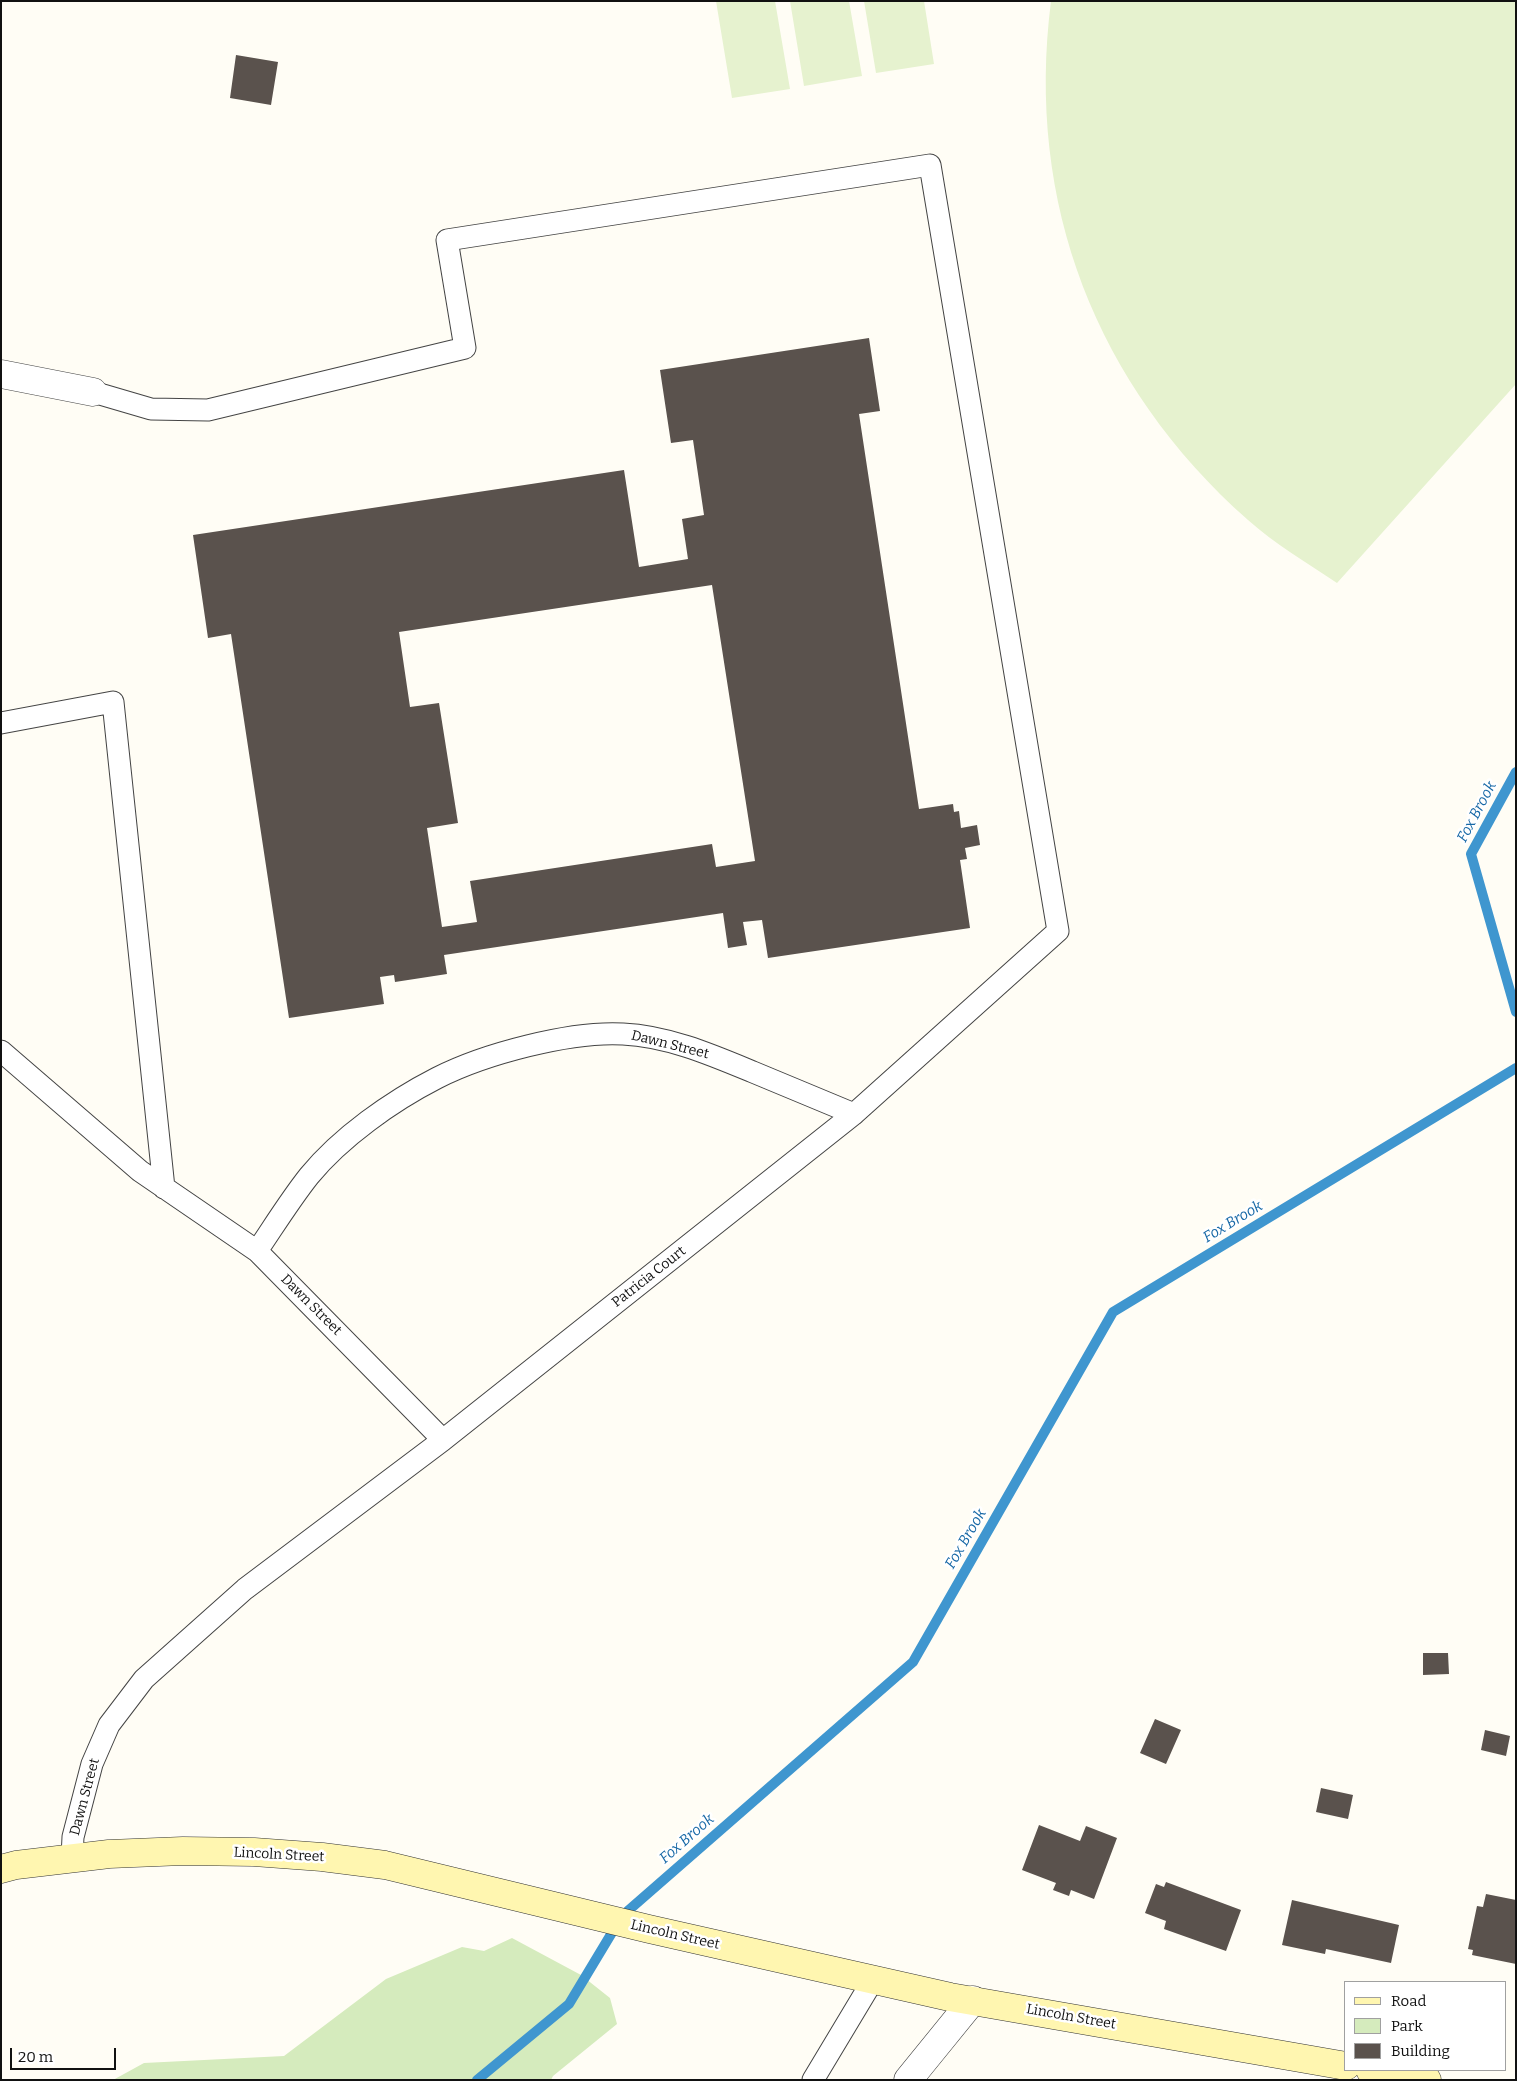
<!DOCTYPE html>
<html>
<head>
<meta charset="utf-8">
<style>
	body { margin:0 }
	#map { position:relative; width:1517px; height:2081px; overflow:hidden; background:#fffdf5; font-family:Bitter,serif }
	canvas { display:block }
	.frame { position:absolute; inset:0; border:2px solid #111; pointer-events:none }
	.legend { position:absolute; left:1344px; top:1981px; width:162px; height:90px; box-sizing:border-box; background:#fff; border:1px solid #a0a0a0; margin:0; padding:6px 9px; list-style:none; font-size:15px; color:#111 }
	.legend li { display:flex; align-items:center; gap:10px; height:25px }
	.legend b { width:25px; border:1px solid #a0a0a0 }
	.scale { position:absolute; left:10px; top:2048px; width:106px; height:22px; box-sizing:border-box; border:2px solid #111; border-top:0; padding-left:6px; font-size:15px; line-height:18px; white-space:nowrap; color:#111; -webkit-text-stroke:4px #fff; paint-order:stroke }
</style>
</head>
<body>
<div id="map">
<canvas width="1517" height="2081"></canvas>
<div class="frame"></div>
<ul class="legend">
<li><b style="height:6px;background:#fff6b0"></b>Road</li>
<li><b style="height:14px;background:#d5ebbd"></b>Park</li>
<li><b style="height:14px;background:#5a524d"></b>Building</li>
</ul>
<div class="scale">20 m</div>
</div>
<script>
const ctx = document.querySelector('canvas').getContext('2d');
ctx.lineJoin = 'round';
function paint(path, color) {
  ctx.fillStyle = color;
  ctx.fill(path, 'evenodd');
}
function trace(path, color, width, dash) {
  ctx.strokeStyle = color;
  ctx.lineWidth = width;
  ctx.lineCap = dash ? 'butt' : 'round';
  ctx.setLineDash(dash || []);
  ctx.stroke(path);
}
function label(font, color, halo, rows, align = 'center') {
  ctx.font = font + ' Bitter,serif';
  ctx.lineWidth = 5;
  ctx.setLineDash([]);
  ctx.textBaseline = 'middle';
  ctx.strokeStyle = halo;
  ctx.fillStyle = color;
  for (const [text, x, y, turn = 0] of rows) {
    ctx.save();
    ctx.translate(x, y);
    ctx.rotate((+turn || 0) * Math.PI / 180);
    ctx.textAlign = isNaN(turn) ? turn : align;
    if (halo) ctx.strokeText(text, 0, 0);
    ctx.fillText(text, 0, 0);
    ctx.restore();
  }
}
paint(new Path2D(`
	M 512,1938 L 581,1975 L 610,1998 L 617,2024 L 553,2076 L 551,2080 L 113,2080 L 144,2063 L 284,2056 L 386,1979 L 462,1947 L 484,1951 Z`), '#d5ebbd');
paint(new Path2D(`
	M 716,1 L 775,1 L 790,89 L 732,98 Z
	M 790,1 L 849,1 L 862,76 L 804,86 Z
	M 864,1 L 924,1 L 934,64 L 876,73 Z
	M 1051,1 L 1516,1 L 1516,384 L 1337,583 C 1307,563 1275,544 1248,520 C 1096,385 1025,203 1051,1 Z`), '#e6f2cf');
trace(new Path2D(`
	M 1516,772 L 1471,854 L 1516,1012
	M 477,2080 L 569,2004 L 622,1916 L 913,1662 L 1113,1312 L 1516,1068`), '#3f96cf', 10);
paint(new Path2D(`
	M 236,55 L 278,62 L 271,105 L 230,98 Z
	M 869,338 L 880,411 L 859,414 L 919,809 L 953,804 L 954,812 L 959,811 L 961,828 L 977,825 L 980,845 L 965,848 L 967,859 L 960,860 L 970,928 L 768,958 L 762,920 L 743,922 L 747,945 L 728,948 L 723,913 L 444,955 L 447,974 L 395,982 L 394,975 L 380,977 L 384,1004 L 289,1018 L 231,634 L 208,638 L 193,535 L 624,470 L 639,567 L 688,559 L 682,519 L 704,515 L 693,440 L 671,443 L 660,370 ZM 712,585 L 755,861 L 716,867 L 712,844 L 470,881 L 477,922 L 442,927 L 427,828 L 458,823 L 439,703 L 410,707 L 399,632 Z
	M 1423,1653 L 1448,1653 L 1449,1674 L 1423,1675 Z
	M 1155,1719 L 1181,1730 L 1166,1764 L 1140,1753 Z
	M 1485,1730 L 1510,1736 L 1506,1756 L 1481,1750 Z
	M 1321,1788 L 1353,1795 L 1348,1819 L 1316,1812 Z
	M 1039,1825 L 1080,1841 L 1086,1826 L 1117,1838 L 1094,1899 L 1071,1890 L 1069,1896 L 1053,1890 L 1056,1883 L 1022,1870 Z
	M 1166,1882 L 1241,1910 L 1226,1951 L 1164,1929 L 1166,1921 L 1145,1913 L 1156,1884 L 1164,1887 Z
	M 1486,1894 L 1516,1900 L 1516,1964 L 1472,1955 L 1473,1950 L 1468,1949 L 1477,1906 L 1483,1907 Z
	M 1292,1900 L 1399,1925 L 1391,1963 L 1326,1949 L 1325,1954 L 1282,1945 Z`), '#5a524d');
const service = new Path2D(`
	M 1,723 L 113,702 L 164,1188
	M 1,1051 L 140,1171 L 257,1251
	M 443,1440 L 257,1251 C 274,1226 290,1200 309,1176 C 341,1137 392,1101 437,1078 C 484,1054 570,1031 623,1034 C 668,1036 712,1055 753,1072 C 787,1086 821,1100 854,1114
	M 72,1857 L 73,1837 L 92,1764 L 109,1725 L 144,1679 L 245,1589 L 443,1440 L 854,1114 L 1058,931 L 930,165 L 447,240 L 465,348 L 208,410 L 151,409 L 93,392
	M 813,2080 L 873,1980`);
const minor = new Path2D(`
	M 1,374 L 93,392
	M 908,2080 L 973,2000`);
const secondary = new Path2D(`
	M 1,1869 L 16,1865 L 109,1854 L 183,1851 L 254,1852 L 322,1857 L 385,1865 L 649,1929 L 950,1997 L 1346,2066
	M 1370,2070 L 1427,2080`);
trace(service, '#444', 23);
trace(minor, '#444', 29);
trace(secondary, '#333', 29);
trace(service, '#fff', 21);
trace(minor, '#fff', 28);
trace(secondary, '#fff6b0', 28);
label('14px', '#111', '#fff', [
	["Dawn Street",670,1045,14],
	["Patricia Court",649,1277,-38],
	["Dawn Street",311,1305,45],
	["Dawn Street",85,1797,-75],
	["Lincoln Street",279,1855,3],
	["Lincoln Street",675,1935,13],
	["Lincoln Street",1071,2017,10]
]);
label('italic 15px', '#1768a6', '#fff', [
	["Fox Brook",1477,812,-62],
	["Fox Brook",1233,1222,-31],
	["Fox Brook",966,1539,-60],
	["Fox Brook",687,1839,-41]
]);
</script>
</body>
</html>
